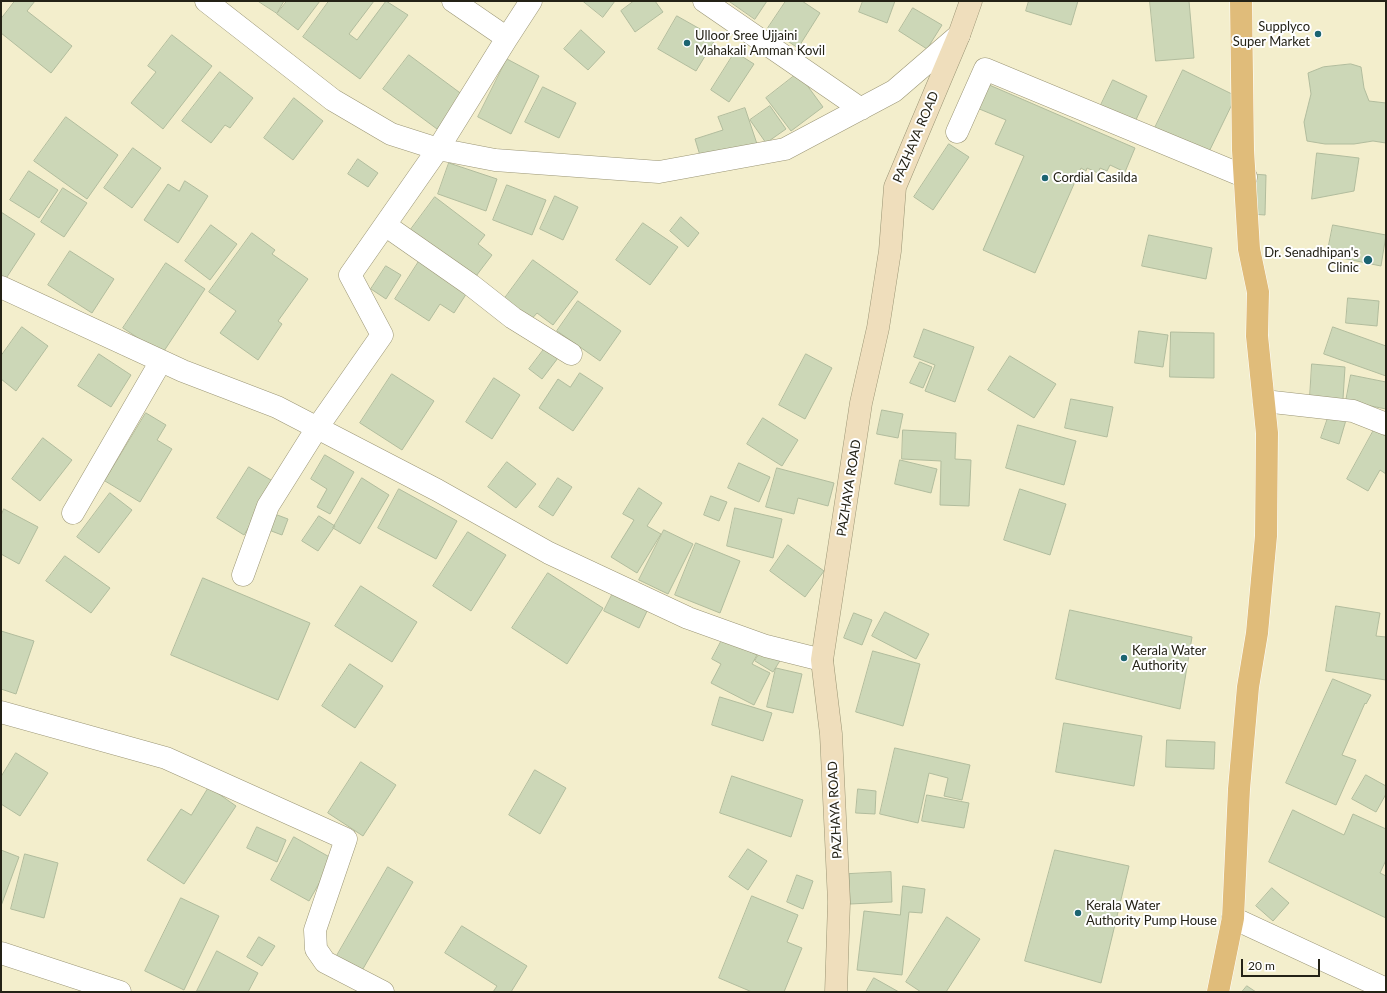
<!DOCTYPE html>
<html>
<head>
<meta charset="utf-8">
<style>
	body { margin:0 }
	#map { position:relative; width:1387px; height:993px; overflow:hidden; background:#f3eecc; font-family:Lato,sans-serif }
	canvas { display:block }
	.frame { position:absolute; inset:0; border:2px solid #242216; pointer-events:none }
	.scale { position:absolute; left:1241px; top:959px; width:79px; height:18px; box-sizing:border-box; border:2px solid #242216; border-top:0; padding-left:5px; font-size:12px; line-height:14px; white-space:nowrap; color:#242216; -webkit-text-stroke:3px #fff; paint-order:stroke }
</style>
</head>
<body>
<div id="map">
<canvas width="1387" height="993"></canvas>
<div class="frame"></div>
<div class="scale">20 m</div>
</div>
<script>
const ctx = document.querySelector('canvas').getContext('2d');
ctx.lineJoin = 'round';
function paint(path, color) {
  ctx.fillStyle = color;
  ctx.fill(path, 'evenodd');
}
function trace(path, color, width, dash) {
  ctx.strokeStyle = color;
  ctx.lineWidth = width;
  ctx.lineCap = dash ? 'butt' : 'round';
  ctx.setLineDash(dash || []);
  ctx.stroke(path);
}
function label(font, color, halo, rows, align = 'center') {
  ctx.font = font + ' Lato,sans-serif';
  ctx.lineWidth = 4;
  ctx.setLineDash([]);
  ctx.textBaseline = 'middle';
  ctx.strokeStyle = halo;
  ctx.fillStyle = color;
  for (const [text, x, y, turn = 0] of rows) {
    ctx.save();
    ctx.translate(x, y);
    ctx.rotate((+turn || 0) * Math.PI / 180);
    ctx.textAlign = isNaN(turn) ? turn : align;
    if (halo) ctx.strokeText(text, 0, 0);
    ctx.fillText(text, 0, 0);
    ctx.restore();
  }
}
const building = new Path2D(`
	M 15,1 L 35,1 L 27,11 L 72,46 L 51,73 L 1,33 L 1,19 Z
	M 258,1 L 284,1 L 277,13 Z
	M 287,1 L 320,1 L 298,30 L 277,14 Z
	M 329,1 L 374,1 L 349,34 L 357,40 L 386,1 L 408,15 L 360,79 L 303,37 Z
	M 583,1 L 615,1 L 603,17 Z
	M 634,1 L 655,1 L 663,12 L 635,32 L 621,11 Z
	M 729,1 L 767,1 L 755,19 Z
	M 786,1 L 802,1 L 820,13 L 798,48 L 768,28 Z
	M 863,1 L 895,1 L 887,23 L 859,12 Z
	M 1029,1 L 1078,1 L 1071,25 L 1026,11 Z
	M 1150,1 L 1189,1 L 1194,58 L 1156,61 Z
	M 913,8 L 942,25 L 927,49 L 899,31 Z
	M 677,16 L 716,38 L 696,71 L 658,49 Z
	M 581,30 L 605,52 L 588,70 L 564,49 Z
	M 172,35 L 212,66 L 163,129 L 131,103 L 156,72 L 148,66 Z
	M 735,52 L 754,64 L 729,102 L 711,90 Z
	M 409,55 L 463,95 L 437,129 L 383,89 Z
	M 507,59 L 539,76 L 511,134 L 478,117 Z
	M 1351,64 L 1361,67 L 1364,88 L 1369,101 L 1386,103 L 1386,143 L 1373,141 L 1354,144 L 1325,144 L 1307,141 L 1304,122 L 1311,94 L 1308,73 L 1323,67 Z
	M 1183,70 L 1236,96 L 1205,160 L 1152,134 Z
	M 220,72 L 253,98 L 230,128 L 225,125 L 211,143 L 182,121 Z
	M 798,73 L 823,107 L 791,131 L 766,98 Z
	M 1113,80 L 1147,96 L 1134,124 L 1100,107 Z
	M 987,84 L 1135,148 L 1125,172 L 1110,165 L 1107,171 L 1100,168 L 1098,173 L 1087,168 L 1086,171 L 1081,168 L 1035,273 L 983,250 L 1024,156 L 995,144 L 1006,120 L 977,108 Z
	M 543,87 L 576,103 L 559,138 L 525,122 Z
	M 294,98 L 323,121 L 293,160 L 264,138 Z
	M 770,106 L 786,129 L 766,143 L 750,120 Z
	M 745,108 L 757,144 L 702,162 L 695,139 L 723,130 L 718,117 Z
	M 66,117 L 118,155 L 87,199 L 34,161 Z
	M 949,144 L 969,157 L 933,210 L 914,197 Z
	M 133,148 L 161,168 L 132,208 L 104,188 Z
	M 1317,153 L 1359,158 L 1354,191 L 1312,199 Z
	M 358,159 L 378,173 L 368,187 L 348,174 Z
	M 449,163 L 497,179 L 486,211 L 438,194 Z
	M 29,171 L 58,190 L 39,218 L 10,200 Z
	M 1253,174 L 1266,175 L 1265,215 L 1251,214 Z
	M 185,181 L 208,196 L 178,243 L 144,220 L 168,184 L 179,191 Z
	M 507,185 L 546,200 L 532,235 L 493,220 Z
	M 63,188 L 87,203 L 64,237 L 41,222 Z
	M 555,196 L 578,207 L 563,240 L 540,229 Z
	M 435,197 L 485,235 L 478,244 L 492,255 L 470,284 L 406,236 Z
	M 1,212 L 35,234 L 3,283 L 1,282 Z
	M 681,217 L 699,233 L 688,247 L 670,231 Z
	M 643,223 L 678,247 L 650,285 L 616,260 Z
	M 211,225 L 237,244 L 210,280 L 185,261 Z
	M 1333,225 L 1386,235 L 1381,266 L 1327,255 Z
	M 252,233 L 275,250 L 272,254 L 308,279 L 278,321 L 282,324 L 258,360 L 220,333 L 236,311 L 209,292 Z
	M 1149,235 L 1212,248 L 1206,279 L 1142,266 Z
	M 70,251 L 114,279 L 92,313 L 48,285 Z
	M 423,255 L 472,285 L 454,313 L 440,304 L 429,321 L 395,299 Z
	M 533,260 L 578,292 L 553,325 L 537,313 L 529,322 L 502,302 Z
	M 166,263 L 205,289 L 162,354 L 123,328 Z
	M 386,266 L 401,275 L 386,299 L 371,289 Z
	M 1348,298 L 1379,301 L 1377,326 L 1346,323 Z
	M 578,301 L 621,331 L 600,361 L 557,331 Z
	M 22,327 L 48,346 L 16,391 L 1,379 L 1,356 Z
	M 1333,327 L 1386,346 L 1386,376 L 1324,354 Z
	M 924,329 L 974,347 L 955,402 L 925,391 L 935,365 L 914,357 Z
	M 1139,331 L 1168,335 L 1163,367 L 1135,363 Z
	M 1171,332 L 1214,333 L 1214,378 L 1170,377 Z
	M 548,344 L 561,354 L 542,379 L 529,369 Z
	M 99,354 L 131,375 L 111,407 L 78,386 Z
	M 806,354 L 832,368 L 805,419 L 779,405 Z
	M 1010,356 L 1056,384 L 1034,418 L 988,390 Z
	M 920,362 L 932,367 L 923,388 L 910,383 Z
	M 1312,364 L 1345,367 L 1343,399 L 1310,397 Z
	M 580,373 L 603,388 L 573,431 L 539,408 L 558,379 L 570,387 Z
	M 392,374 L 434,401 L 402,450 L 360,423 Z
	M 1351,375 L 1386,382 L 1386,409 L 1346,401 Z
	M 494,378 L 520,395 L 492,439 L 466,422 Z
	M 1071,399 L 1113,407 L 1107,437 L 1065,428 Z
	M 882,410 L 903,414 L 898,438 L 877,434 Z
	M 146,413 L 166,425 L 157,440 L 172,449 L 140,502 L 105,481 Z
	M 1329,415 L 1346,420 L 1339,444 L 1321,438 Z
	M 763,418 L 798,440 L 782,466 L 747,444 Z
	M 1018,425 L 1076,441 L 1064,485 L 1006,468 Z
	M 1375,428 L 1386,434 L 1386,474 L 1380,470 L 1368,491 L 1347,479 Z
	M 903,430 L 956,433 L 955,459 L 971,460 L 969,506 L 940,505 L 941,461 L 902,459 Z
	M 43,438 L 72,460 L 40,501 L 12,479 Z
	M 325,455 L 354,472 L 330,514 L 317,507 L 327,489 L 311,479 Z
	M 900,460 L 937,469 L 931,493 L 895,484 Z
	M 507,462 L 536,484 L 516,508 L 488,487 Z
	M 739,463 L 770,477 L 759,502 L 728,488 Z
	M 249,467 L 276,483 L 244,535 L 217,518 Z
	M 777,468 L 834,483 L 828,506 L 798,498 L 794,514 L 766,507 Z
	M 362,478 L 389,495 L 360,544 L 333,528 Z
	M 558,478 L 572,487 L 553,516 L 539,507 Z
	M 639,488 L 662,503 L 647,526 L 661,534 L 637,573 L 611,557 L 634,520 L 623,514 Z
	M 399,489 L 457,521 L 436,559 L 378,528 Z
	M 1020,489 L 1066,504 L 1050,555 L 1004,540 Z
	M 110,493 L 132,510 L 99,553 L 77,537 Z
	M 711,496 L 727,502 L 719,521 L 704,515 Z
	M 735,508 L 782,519 L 773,558 L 727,546 Z
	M 4,509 L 38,527 L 19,564 L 1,554 L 1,516 Z
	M 272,513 L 288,519 L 282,535 L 266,529 Z
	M 319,516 L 335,526 L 318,551 L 302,541 Z
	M 664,530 L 693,544 L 668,594 L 639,580 Z
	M 468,532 L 506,555 L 471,611 L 433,586 Z
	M 696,543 L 740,561 L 720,613 L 675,595 Z
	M 788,545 L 824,571 L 805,597 L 770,571 Z
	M 65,556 L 110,588 L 91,613 L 46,581 Z
	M 548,573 L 603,608 L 567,664 L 512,628 Z
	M 203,578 L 310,623 L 278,700 L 171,655 Z
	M 361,586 L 417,622 L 392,662 L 335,626 Z
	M 614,591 L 648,609 L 639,628 L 604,611 Z
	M 1336,606 L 1380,613 L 1376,636 L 1386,637 L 1386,680 L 1326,671 Z
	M 1070,610 L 1192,637 L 1180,709 L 1056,679 Z
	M 885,612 L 929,634 L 916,659 L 872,636 Z
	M 854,613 L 872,620 L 862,645 L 844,638 Z
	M 1,631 L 34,641 L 16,694 L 1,689 Z
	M 723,638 L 757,655 L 752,664 L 770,673 L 754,705 L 711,683 L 721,664 L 712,659 Z
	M 763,648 L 781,659 L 773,672 L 755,661 Z
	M 873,651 L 920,664 L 903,726 L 856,712 Z
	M 350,664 L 383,686 L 355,728 L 322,706 Z
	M 776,668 L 802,674 L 793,713 L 767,707 Z
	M 1333,679 L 1371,695 L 1366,704 L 1365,703 L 1342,755 L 1356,760 L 1336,805 L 1286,783 Z
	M 720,697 L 772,713 L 763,741 L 712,725 Z
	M 1064,723 L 1142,736 L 1134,786 L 1056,772 Z
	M 1167,740 L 1215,742 L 1214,769 L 1166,767 Z
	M 895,748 L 970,765 L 962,800 L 944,796 L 948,778 L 929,773 L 918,823 L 880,814 Z
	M 16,753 L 48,773 L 20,816 L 1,804 L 1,777 Z
	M 361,762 L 396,785 L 363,836 L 328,813 Z
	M 535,770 L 566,788 L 540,834 L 509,815 Z
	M 1366,775 L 1386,786 L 1386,794 L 1376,812 L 1352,799 Z
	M 732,776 L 803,800 L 791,837 L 720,813 Z
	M 209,787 L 236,806 L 184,884 L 147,860 L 181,809 L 191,815 Z
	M 858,789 L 876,791 L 875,814 L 856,813 Z
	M 927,795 L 969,803 L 964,828 L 922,821 Z
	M 1293,810 L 1344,835 L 1353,814 L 1386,829 L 1386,860 L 1380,873 L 1386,876 L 1386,918 L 1269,862 Z
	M 257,827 L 286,840 L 277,862 L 247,848 Z
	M 294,837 L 333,859 L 309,901 L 271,880 Z
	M 748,849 L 767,861 L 748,890 L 729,877 Z
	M 1,850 L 19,857 L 1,906 Z
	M 1055,850 L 1129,866 L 1101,983 L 1025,961 Z
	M 25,854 L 58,863 L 44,918 L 11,909 Z
	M 388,867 L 413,882 L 360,974 L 335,959 Z
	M 891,872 L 892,902 L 850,904 L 849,874 Z
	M 797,875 L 813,881 L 803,909 L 787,902 Z
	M 903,886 L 925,889 L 922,913 L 909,912 L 902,975 L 857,970 L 864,911 L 900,915 Z
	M 1272,888 L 1289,903 L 1273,921 L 1256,906 Z
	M 752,896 L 798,915 L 787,942 L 802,948 L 784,992 L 752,992 L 719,978 Z
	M 181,898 L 219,916 L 184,990 L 145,971 Z
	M 947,917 L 980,939 L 946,992 L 921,992 L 906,982 Z
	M 462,926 L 527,966 L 511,992 L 493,992 L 497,986 L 445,953 Z
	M 259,937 L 275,946 L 262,966 L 247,957 Z
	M 217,951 L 258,973 L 248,992 L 197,991 Z
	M 874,978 L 899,992 L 866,992 Z
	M 1247,986 L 1256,992 L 1242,992 Z`);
paint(building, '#ccd7b7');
trace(building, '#b1bc9d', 1);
const street = new Path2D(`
	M 206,1 L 333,100 L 391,134 L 438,149 L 495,160 L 659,172 L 785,149 L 894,91 L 959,35
	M 453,1 L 507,38 L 531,1
	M 704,1 L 861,109
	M 957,132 L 985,69 L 1246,177
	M 385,225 L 471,285 L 513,318 L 571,354
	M 1,287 L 183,371 L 277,407 L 437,490 L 549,553 L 688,618 L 766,646 L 822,660
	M 1264,401 L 1353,411 L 1386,424
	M 73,513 L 161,361
	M 243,575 L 268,506 L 317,428 L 382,335 L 350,275 L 438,149 L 507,38
	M 1,712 L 166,758 L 346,839 L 315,930 L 316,949 L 325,962 L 383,992
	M 1233,918 L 1386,989
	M 1,953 L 120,992`);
const secondary = new Path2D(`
	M 836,992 L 839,902 L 831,734 L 822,660 L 861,403 L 878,328 L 890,251 L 895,187 L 959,35 L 971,1`);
const primary = new Path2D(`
	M 1218,992 L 1233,918 L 1239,789 L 1248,687 L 1257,633 L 1266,536 L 1267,433 L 1257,336 L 1258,292 L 1249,249 L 1243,150 L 1241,1`);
trace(street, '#9a9575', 23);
trace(secondary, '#9a9575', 23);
trace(primary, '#fff', 23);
trace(street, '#fff', 22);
trace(secondary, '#efdebc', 22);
trace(primary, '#e0bc7a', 22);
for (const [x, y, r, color] of [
	[1318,34,4,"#1b6471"],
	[687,43,4,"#1b6471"],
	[1045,178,4,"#1b6471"],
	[1368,260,5,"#1b6471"],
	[1124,658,4,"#1b6471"],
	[1078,913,4,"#1b6471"]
]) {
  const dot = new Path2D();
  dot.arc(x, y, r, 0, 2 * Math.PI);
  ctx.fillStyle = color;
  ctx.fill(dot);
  trace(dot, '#fff', 1.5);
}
label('13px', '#242216', '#fff', [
	["Supplyco",1310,27,"right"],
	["Super Market",1310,42,"right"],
	["Ulloor Sree Ujjaini",695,36],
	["Mahakali Amman Kovil",695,51],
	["Cordial Casilda",1053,178],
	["Dr. Senadhipan's",1359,253,"right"],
	["Clinic",1359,268,"right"],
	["Kerala Water",1132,651],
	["Authority",1132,666],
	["Kerala Water",1086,906],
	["Authority Pump House",1086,921]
], 'left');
label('13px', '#242216', '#fff', [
	["PAZHAYA ROAD",916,137,-67],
	["PAZHAYA ROAD",849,488,-81],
	["PAZHAYA ROAD",835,810,-93]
]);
</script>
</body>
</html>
